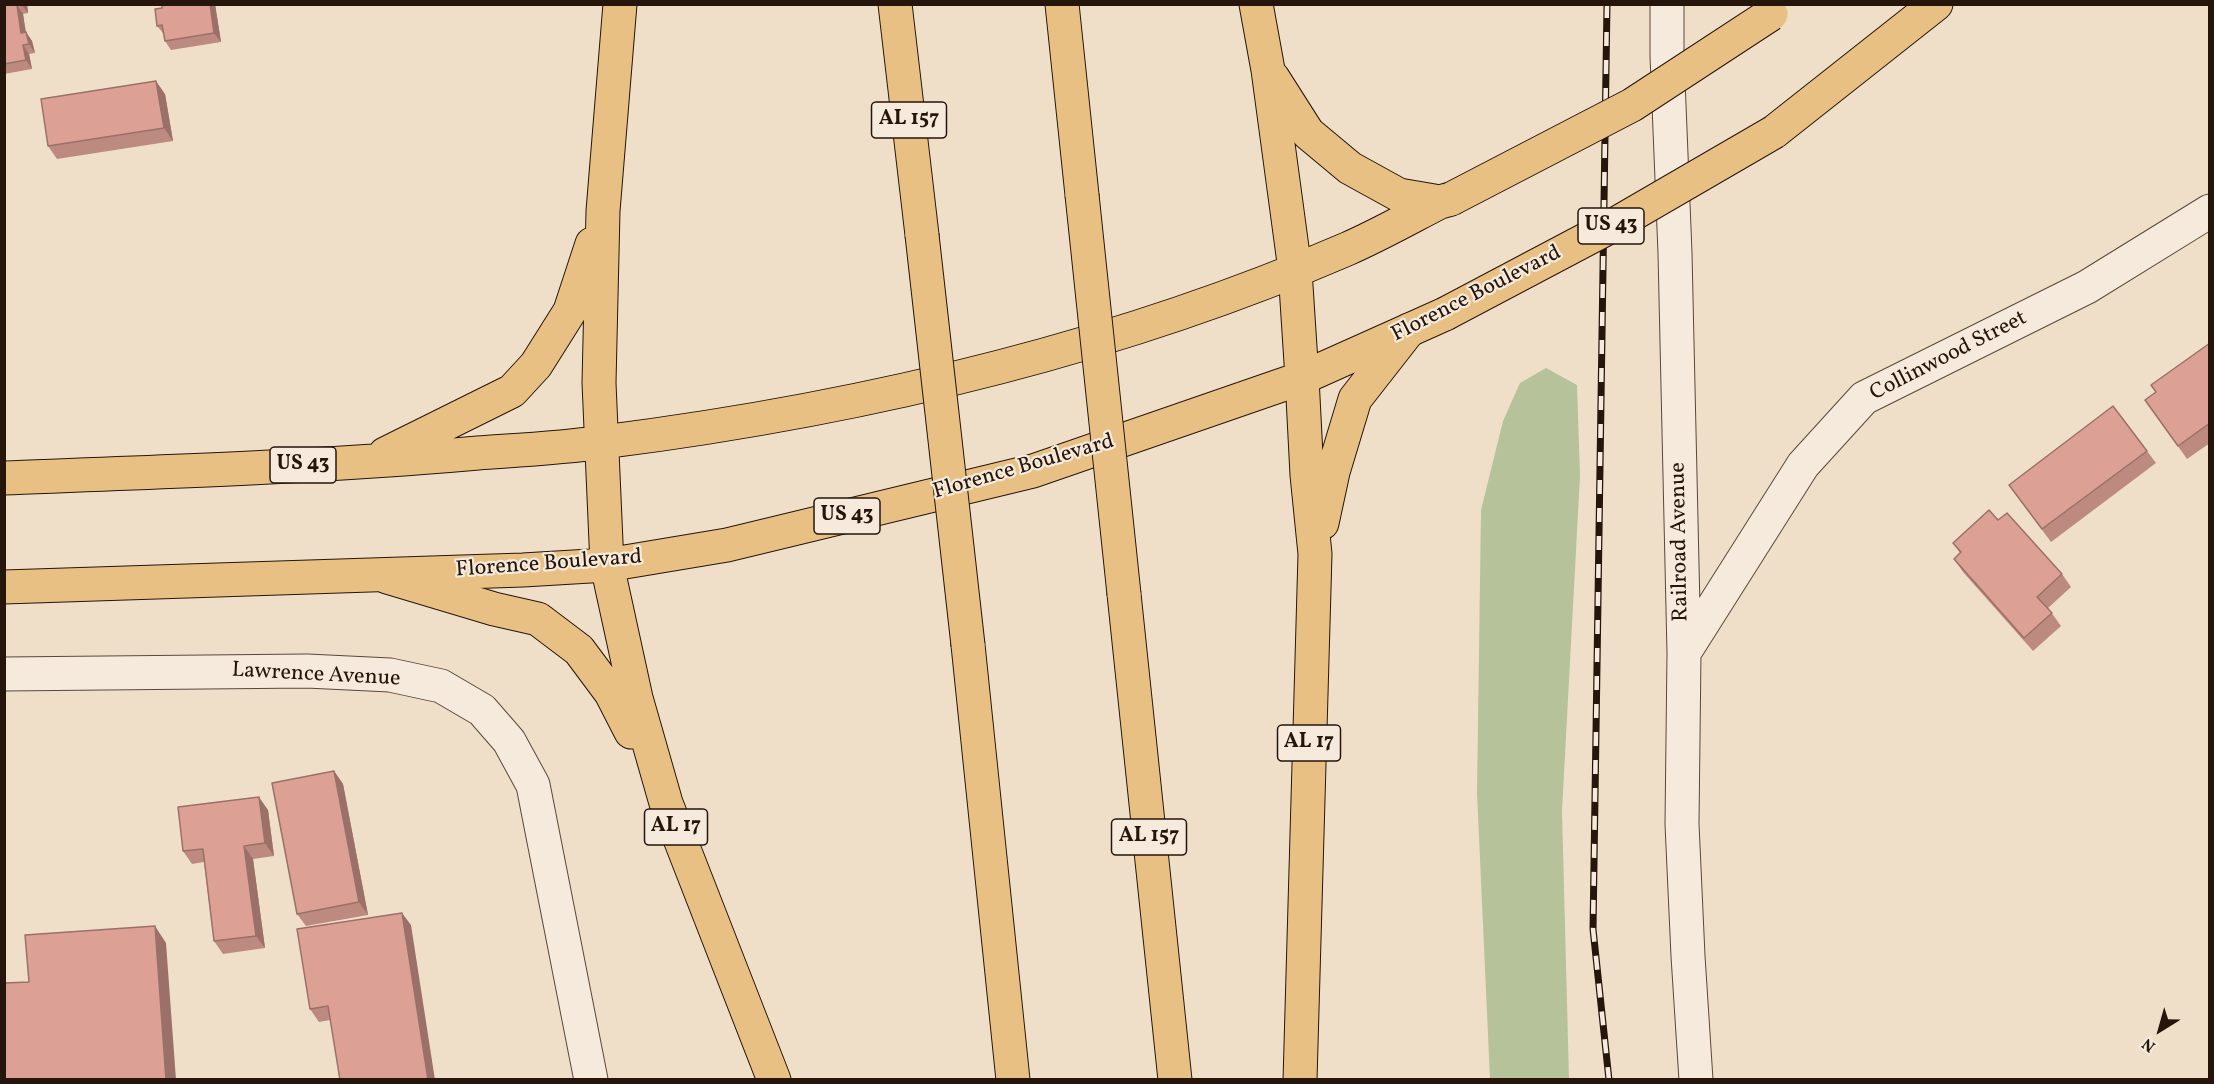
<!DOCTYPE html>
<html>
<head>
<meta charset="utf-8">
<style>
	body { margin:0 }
	#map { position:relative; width:2214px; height:1084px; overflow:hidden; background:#f0dfc8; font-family:Vollkorn,serif }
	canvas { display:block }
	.frame { position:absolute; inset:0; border:6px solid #25150a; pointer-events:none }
	.north { position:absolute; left:2130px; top:1000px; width:60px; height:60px; -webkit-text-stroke:4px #f5eadb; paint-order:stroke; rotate:217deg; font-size:16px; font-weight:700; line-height:24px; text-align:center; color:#25150a }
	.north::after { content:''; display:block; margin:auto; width:21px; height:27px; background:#25150a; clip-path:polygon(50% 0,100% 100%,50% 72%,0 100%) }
</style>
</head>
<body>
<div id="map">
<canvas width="2214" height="1084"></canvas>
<div class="frame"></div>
<div class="north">N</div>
</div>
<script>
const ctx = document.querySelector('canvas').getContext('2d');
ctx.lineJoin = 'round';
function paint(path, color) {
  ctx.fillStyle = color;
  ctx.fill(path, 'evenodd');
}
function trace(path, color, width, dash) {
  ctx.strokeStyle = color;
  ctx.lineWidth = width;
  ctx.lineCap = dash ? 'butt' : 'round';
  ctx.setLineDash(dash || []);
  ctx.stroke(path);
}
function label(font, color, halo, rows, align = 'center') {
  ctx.font = font + ' Vollkorn,serif';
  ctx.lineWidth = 4.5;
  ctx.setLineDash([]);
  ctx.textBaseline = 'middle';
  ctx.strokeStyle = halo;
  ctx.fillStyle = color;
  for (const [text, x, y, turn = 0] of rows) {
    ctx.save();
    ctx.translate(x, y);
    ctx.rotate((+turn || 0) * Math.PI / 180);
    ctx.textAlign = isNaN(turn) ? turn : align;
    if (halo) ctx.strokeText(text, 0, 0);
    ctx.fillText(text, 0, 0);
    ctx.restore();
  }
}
paint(new Path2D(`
	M 1546,368 L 1577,385 L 1580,476 L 1562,811 L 1569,1079 L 1490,1079 L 1477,793 L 1481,510 L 1503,421 L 1520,383 Z`), '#b6c299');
const minor = new Path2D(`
	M 1667,4 L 1667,56 L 1675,253 L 1684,653 L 1682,824 L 1688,956 L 1696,1080
	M 1684,653 L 1803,465 L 1864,398 L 2087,287 L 2210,211
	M 4,674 L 307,671 L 390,675 L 441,686 L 482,710 L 509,741 L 533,785 L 591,1080`);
const major = new Path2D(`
	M 895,4 L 922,235
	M 1062,4 L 1082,195
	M 1322,523 L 1333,472 L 1355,399 L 1409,330
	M 607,565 L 636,698 L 666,803 L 774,1080
	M 387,577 L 494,609 L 538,619 L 579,650 L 611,693 L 631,732
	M 1124,594 L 1175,1080
	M 968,645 L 1013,1080
	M 1300,1080 L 1315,554 L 1307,475 L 1302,378`);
const highway = new Path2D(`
	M 1256,4 L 1268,70 L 1295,270 L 1302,378
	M 1273,78 L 1308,133 L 1350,168 L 1399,195 L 1440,202
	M 1774,132 L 1936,4
	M 385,454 L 512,391 L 536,365 L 570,311 L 592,244
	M 4,478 C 162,472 320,467 478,453 C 520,450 562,448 603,442 C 856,410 1113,350 1347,249 C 1379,235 1409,218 1440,202 L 1451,199
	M 607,565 L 599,383 L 603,211 L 620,4
	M 4,587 L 523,570 L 607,565 L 727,545 L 1033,471 L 1302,378 L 1445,314`);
trace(minor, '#58483a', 35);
trace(major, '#25150a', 35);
trace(highway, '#25150a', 35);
trace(minor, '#f5eadb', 33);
trace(major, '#e8c084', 33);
trace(highway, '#e8c084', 33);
const rail = new Path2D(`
	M 1607,4 L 1593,929 L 1609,1080`);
trace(rail, '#25150a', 7);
trace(rail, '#f5eadb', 4.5, [14]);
const majorBridge = new Path2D(`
	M 1082,195 L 1124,594
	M 922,235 L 968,645`);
const highwayBridge = new Path2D(`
	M 1451,199 L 1632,105 L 1771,14
	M 1445,314 L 1619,222 L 1774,132`);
trace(majorBridge, '#25150a', 35, []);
trace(highwayBridge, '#25150a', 35, []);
trace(majorBridge, '#e8c084', 33);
trace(highwayBridge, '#e8c084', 33);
paint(new Path2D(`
	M 4,4 L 27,4 L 28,13 L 23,14 L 26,32 L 32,41 L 35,53 L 29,54 L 32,69 L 4,74 Z
	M 162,4 L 215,4 L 221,42 L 171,50 L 165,41 L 164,34 L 157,26 L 162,8 Z
	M 165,94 L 173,141 L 57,159 L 48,146 Z
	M 2210,343 L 2210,443 L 2187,459 L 2145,400 L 2156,392 Z
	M 2147,451 L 2156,463 L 2051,542 L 2009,485 Z
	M 1998,520 L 2062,574 L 2071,587 L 2048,608 L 2061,626 L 2033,651 L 1963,572 L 1954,559 L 1960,553 L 1953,543 Z
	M 334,771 L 343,784 L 368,915 L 306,926 L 297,914 Z
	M 268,810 L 274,856 L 253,859 L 265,948 L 223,954 L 214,941 L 204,862 L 192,864 L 183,851 Z
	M 411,925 L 330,1020 L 319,1022 L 310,1009 Z`), '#bd8a7f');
paint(new Path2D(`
	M 27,4 L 28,13 L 22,5 Z
	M 210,4 L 215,4 L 221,42 L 214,33 Z
	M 17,5 L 23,14 L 27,42 L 21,33 Z
	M 26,32 L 32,41 L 35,53 L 29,44 Z
	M 23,45 L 29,54 L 32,69 L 26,60 Z
	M 156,81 L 165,94 L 173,141 L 164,128 Z
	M 334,771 L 343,784 L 368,915 L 359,902 Z
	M 259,797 L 268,810 L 274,856 L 265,843 Z
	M 244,846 L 253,859 L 265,948 L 256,936 Z
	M 402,913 L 411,925 L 435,1080 L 428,1080 Z
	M 155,926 L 166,943 L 176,1080 L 166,1080 Z`), '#9a7068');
const building = new Path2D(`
	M 4,4 L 22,4 L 17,5 L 21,33 L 26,32 L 29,44 L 23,45 L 26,60 L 4,64 Z
	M 162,4 L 210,4 L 214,33 L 165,41 L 162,25 L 157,26 L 155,9 L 162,8 Z
	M 156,81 L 164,128 L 48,146 L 41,99 Z
	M 2210,343 L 2210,423 L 2178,446 L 2145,400 L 2156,392 L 2151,385 Z
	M 2113,406 L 2147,451 L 2042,529 L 2009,485 Z
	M 1989,510 L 1998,520 L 2007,513 L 2062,574 L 2037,597 L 2052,613 L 2024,638 L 1954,559 L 1961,552 L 1953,543 Z
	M 334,771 L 359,902 L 297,914 L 272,783 Z
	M 259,797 L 265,843 L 244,846 L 256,936 L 214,941 L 203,849 L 183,851 L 178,807 Z
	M 402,913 L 428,1080 L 340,1080 L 328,1006 L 310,1009 L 297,929 Z
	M 155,926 L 166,1080 L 4,1080 L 4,983 L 29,982 L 25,935 Z`);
paint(building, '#dca094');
trace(building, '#9a7068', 1.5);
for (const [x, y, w] of [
	[909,120,75],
	[1611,226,66],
	[303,465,66],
	[847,516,66],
	[1309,743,63],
	[676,827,63],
	[1149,837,75]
]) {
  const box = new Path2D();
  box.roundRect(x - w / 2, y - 18, w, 36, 4.5);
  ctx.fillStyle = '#f5eadb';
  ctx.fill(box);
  trace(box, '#25150a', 1.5);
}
label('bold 21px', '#25150a', null, [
	["AL 157",909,120],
	["US 43",1611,226],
	["US 43",303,465],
	["US 43",847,516],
	["AL 17",1309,743],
	["AL 17",676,827],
	["AL 157",1149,837]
]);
label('22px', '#25150a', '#f5eadb', [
	["Florence Boulevard",1477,295,-27],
	["Collinwood Street",1949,357,-27],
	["Florence Boulevard",1024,468,-16],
	["Railroad Avenue",1681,542,-91],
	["Florence Boulevard",549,565,-4],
	["Lawrence Avenue",316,676,3]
]);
</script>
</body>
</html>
